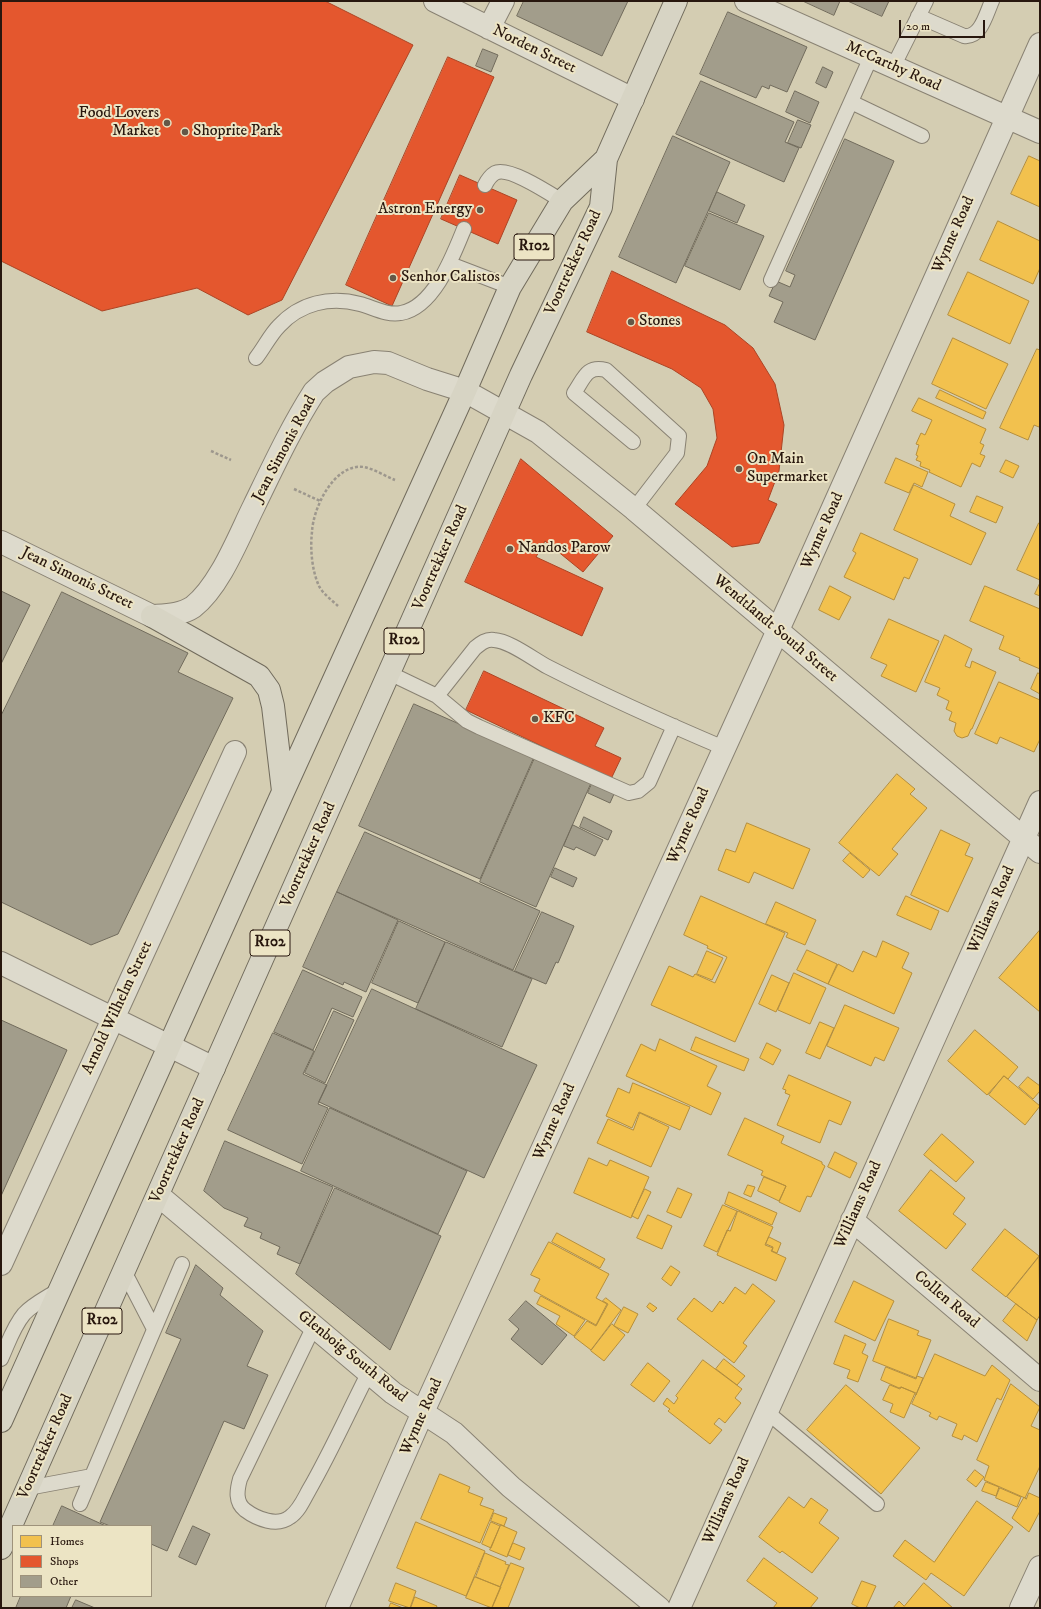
<!DOCTYPE html>
<html>
<head>
<meta charset="utf-8">
<style>
	body { margin:0 }
	#map { position:relative; width:1041px; height:1609px; overflow:hidden; background:#d4cdb2; font-family:"IM FELL DW Pica",serif }
	canvas { display:block }
	.frame { position:absolute; inset:0; border:2px solid #28170e; pointer-events:none }
	.legend { position:absolute; left:12px; top:1525px; width:140px; height:72px; box-sizing:border-box; background:#ece4c4; border:1px solid #9e927b; margin:0; padding:5px 7px; list-style:none; font-size:12px; color:#28170e }
	.legend li { display:flex; align-items:center; gap:8px; height:20px }
	.legend b { width:20px; border:1px solid #9e927b }
	.scale { position:absolute; left:899px; top:20px; width:86px; height:18px; box-sizing:border-box; border:2px solid #28170e; border-top:0; padding-left:5px; font-size:12px; line-height:14px; white-space:nowrap; color:#28170e; -webkit-text-stroke:3px #ece4c4; paint-order:stroke }
</style>
</head>
<body>
<div id="map">
<canvas width="1041" height="1609"></canvas>
<div class="frame"></div>
<ul class="legend">
<li><b style="height:11px;background:#f2c14e"></b>Homes</li>
<li><b style="height:11px;background:#e4572e"></b>Shops</li>
<li><b style="height:11px;background:#a29d8b"></b>Other</li>
</ul>
<div class="scale">20 m</div>
</div>
<script>
const ctx = document.querySelector('canvas').getContext('2d');
ctx.lineJoin = 'round';
function paint(path, color) {
  ctx.fillStyle = color;
  ctx.fill(path, 'evenodd');
}
function trace(path, color, width, dash) {
  ctx.strokeStyle = color;
  ctx.lineWidth = width;
  ctx.lineCap = dash ? 'butt' : 'round';
  ctx.setLineDash(dash || []);
  ctx.stroke(path);
}
function label(font, color, halo, rows, align = 'center') {
  ctx.font = font + ' "IM FELL DW Pica",serif';
  ctx.lineWidth = 4;
  ctx.setLineDash([]);
  ctx.textBaseline = 'middle';
  ctx.strokeStyle = halo;
  ctx.fillStyle = color;
  for (const [text, x, y, turn = 0] of rows) {
    ctx.save();
    ctx.translate(x, y);
    ctx.rotate((+turn || 0) * Math.PI / 180);
    ctx.textAlign = isNaN(turn) ? turn : align;
    if (halo) ctx.strokeText(text, 0, 0);
    ctx.fillText(text, 0, 0);
    ctx.restore();
  }
}
const homes = new Path2D(`
	M 1029,156 L 1040,161 L 1040,207 L 1011,194 Z
	M 998,221 L 1040,241 L 1040,268 L 1033,284 L 980,260 Z
	M 968,272 L 1029,301 L 1010,344 L 948,315 Z
	M 953,338 L 1008,364 L 986,409 L 932,384 Z
	M 1037,349 L 1040,350 L 1040,424 L 1039,427 L 1034,425 L 1028,440 L 1000,428 Z
	M 940,390 L 986,412 L 983,419 L 936,398 Z
	M 919,398 L 986,429 L 980,443 L 984,445 L 980,454 L 985,456 L 980,467 L 972,463 L 961,487 L 929,472 L 930,470 L 920,466 L 921,462 L 916,460 L 918,456 L 916,455 L 919,445 L 916,444 L 921,433 L 925,435 L 932,420 L 912,411 Z
	M 896,458 L 928,472 L 922,487 L 914,483 L 909,493 L 885,483 Z
	M 1006,460 L 1019,466 L 1013,478 L 1000,472 Z
	M 914,485 L 955,504 L 950,516 L 986,533 L 971,565 L 894,530 Z
	M 977,496 L 1003,507 L 996,523 L 970,512 Z
	M 1039,523 L 1040,523 L 1040,580 L 1017,570 Z
	M 861,533 L 918,559 L 909,579 L 904,577 L 894,600 L 844,577 L 856,553 L 853,551 Z
	M 1040,583 L 1040,596 L 1035,594 Z
	M 830,586 L 851,597 L 839,620 L 819,610 Z
	M 985,586 L 1040,609 L 1040,669 L 1019,660 L 1020,658 L 999,649 L 1004,636 L 970,621 Z
	M 889,619 L 939,641 L 916,692 L 881,676 L 887,665 L 871,658 Z
	M 945,635 L 972,649 L 965,666 L 970,668 L 972,661 L 996,672 L 972,729 L 971,729 L 968,736 L 962,738 L 957,736 L 954,731 L 956,723 L 949,720 L 952,712 L 946,709 L 949,701 L 937,695 L 940,688 L 925,682 Z
	M 1038,673 L 1040,674 L 1040,694 L 1031,689 Z
	M 999,682 L 1040,700 L 1040,739 L 1034,752 L 1000,737 L 997,744 L 975,734 Z
	M 897,774 L 915,789 L 910,794 L 927,808 L 892,849 L 898,854 L 879,876 L 839,843 Z
	M 747,823 L 810,849 L 793,889 L 754,872 L 749,883 L 718,870 L 726,849 L 735,852 Z
	M 941,830 L 970,844 L 965,855 L 973,858 L 948,912 L 911,895 Z
	M 850,853 L 870,870 L 863,878 L 843,861 Z
	M 701,896 L 785,933 L 735,1042 L 651,1005 L 669,966 L 693,977 L 695,974 L 715,983 L 727,957 L 707,948 L 708,946 L 684,935 Z
	M 906,896 L 939,911 L 931,930 L 897,915 Z
	M 776,902 L 816,920 L 805,945 L 786,937 L 788,933 L 766,924 Z
	M 1040,930 L 1040,1012 L 999,978 Z
	M 883,941 L 909,953 L 902,968 L 912,973 L 894,1014 L 828,984 L 838,964 L 853,972 L 863,951 L 876,957 Z
	M 807,950 L 837,964 L 828,984 L 797,970 Z
	M 707,951 L 723,958 L 712,980 L 697,974 Z
	M 794,973 L 826,988 L 810,1024 L 778,1010 Z
	M 772,975 L 789,983 L 776,1012 L 759,1004 Z
	M 845,1005 L 899,1028 L 884,1061 L 875,1057 L 871,1066 L 827,1046 Z
	M 820,1022 L 834,1028 L 820,1059 L 806,1053 Z
	M 975,1030 L 1018,1067 L 1008,1079 L 1004,1076 L 987,1095 L 948,1061 Z
	M 696,1037 L 749,1059 L 744,1071 L 691,1050 Z
	M 660,1039 L 717,1066 L 707,1086 L 721,1093 L 711,1115 L 626,1076 L 641,1044 L 655,1051 Z
	M 767,1043 L 781,1050 L 773,1065 L 760,1058 Z
	M 789,1075 L 851,1102 L 841,1125 L 829,1120 L 820,1143 L 777,1125 L 790,1095 L 785,1093 L 786,1090 L 783,1089 Z
	M 1004,1076 L 1040,1106 L 1025,1125 L 989,1095 Z
	M 1028,1077 L 1040,1086 L 1040,1091 L 1033,1099 L 1019,1087 Z
	M 633,1083 L 690,1107 L 680,1130 L 639,1112 L 632,1128 L 606,1116 L 618,1088 L 629,1093 Z
	M 640,1113 L 669,1127 L 651,1167 L 597,1143 L 608,1119 L 633,1130 Z
	M 745,1118 L 784,1136 L 781,1143 L 822,1162 L 822,1164 L 825,1166 L 811,1197 L 807,1196 L 800,1212 L 779,1202 L 786,1186 L 761,1175 L 763,1171 L 728,1155 Z
	M 942,1134 L 974,1162 L 956,1182 L 924,1155 Z
	M 835,1152 L 857,1163 L 850,1178 L 828,1167 Z
	M 589,1158 L 607,1166 L 610,1160 L 649,1177 L 631,1218 L 574,1193 Z
	M 931,1170 L 965,1198 L 953,1214 L 966,1224 L 946,1249 L 899,1211 Z
	M 764,1177 L 786,1186 L 779,1201 L 758,1191 Z
	M 748,1185 L 755,1187 L 751,1197 L 744,1194 Z
	M 678,1188 L 692,1194 L 681,1218 L 667,1212 Z
	M 645,1189 L 651,1192 L 638,1219 L 632,1216 Z
	M 729,1192 L 777,1213 L 772,1225 L 725,1204 Z
	M 723,1205 L 737,1211 L 717,1252 L 704,1246 Z
	M 738,1211 L 773,1227 L 765,1245 L 773,1248 L 771,1251 L 786,1258 L 776,1281 L 717,1255 L 727,1230 L 730,1231 Z
	M 648,1215 L 672,1226 L 662,1249 L 637,1238 Z
	M 1005,1229 L 1039,1256 L 1006,1297 L 972,1270 Z
	M 557,1233 L 605,1259 L 600,1268 L 552,1242 Z
	M 769,1237 L 781,1243 L 777,1253 L 772,1251 L 773,1247 L 766,1244 Z
	M 549,1242 L 609,1274 L 596,1298 L 607,1304 L 596,1325 L 534,1291 L 540,1279 L 531,1275 Z
	M 1039,1257 L 1040,1315 L 1037,1320 L 1007,1297 Z
	M 671,1266 L 680,1272 L 671,1286 L 662,1279 Z
	M 854,1281 L 894,1301 L 875,1341 L 835,1322 Z
	M 753,1284 L 775,1301 L 743,1343 L 747,1346 L 734,1363 L 677,1319 L 694,1298 L 712,1312 L 720,1301 L 723,1304 L 735,1287 L 745,1294 Z
	M 541,1296 L 585,1320 L 574,1336 L 556,1324 L 560,1316 L 537,1304 Z
	M 606,1298 L 621,1310 L 591,1350 L 574,1337 L 587,1321 L 596,1326 L 608,1304 L 603,1301 Z
	M 650,1303 L 657,1308 L 653,1312 L 647,1307 Z
	M 1016,1304 L 1037,1320 L 1027,1341 L 1003,1321 Z
	M 624,1307 L 638,1314 L 628,1333 L 614,1326 Z
	M 889,1319 L 919,1331 L 917,1335 L 931,1340 L 916,1378 L 873,1361 Z
	M 612,1324 L 625,1335 L 604,1361 L 591,1351 Z
	M 845,1335 L 866,1344 L 862,1353 L 868,1356 L 858,1382 L 847,1378 L 850,1370 L 834,1364 Z
	M 935,1354 L 985,1376 L 992,1365 L 1010,1380 L 1001,1400 L 997,1398 L 977,1442 L 964,1435 L 962,1440 L 952,1436 L 957,1424 L 939,1416 L 937,1420 L 929,1416 L 931,1413 L 912,1404 Z
	M 724,1359 L 745,1376 L 737,1385 L 716,1369 Z
	M 703,1360 L 742,1389 L 735,1398 L 741,1403 L 725,1423 L 719,1418 L 714,1424 L 722,1430 L 710,1444 L 668,1411 L 670,1409 L 663,1404 L 667,1398 L 674,1404 L 678,1398 L 676,1396 Z
	M 648,1363 L 670,1381 L 654,1402 L 631,1385 Z
	M 886,1367 L 916,1379 L 917,1376 L 923,1378 L 916,1395 L 916,1393 L 901,1387 L 899,1388 L 881,1380 Z
	M 1011,1384 L 1040,1407 L 1031,1426 L 1040,1430 L 1040,1466 L 1025,1498 L 984,1480 L 989,1466 L 977,1460 Z
	M 846,1385 L 920,1448 L 881,1494 L 807,1430 Z
	M 890,1385 L 900,1389 L 901,1387 L 915,1393 L 904,1418 L 890,1412 L 893,1404 L 883,1400 Z
	M 975,1470 L 984,1477 L 976,1487 L 967,1480 Z
	M 440,1474 L 470,1487 L 468,1492 L 483,1498 L 480,1505 L 494,1510 L 480,1543 L 421,1519 Z
	M 986,1482 L 999,1487 L 996,1496 L 982,1491 Z
	M 1000,1488 L 1021,1497 L 1017,1507 L 996,1498 Z
	M 1029,1493 L 1040,1498 L 1040,1511 L 1029,1532 L 1012,1518 L 1024,1497 L 1026,1499 Z
	M 789,1497 L 804,1508 L 811,1498 L 828,1510 L 819,1523 L 839,1538 L 812,1573 L 782,1551 L 780,1553 L 759,1537 Z
	M 977,1501 L 1013,1527 L 964,1596 L 931,1573 L 926,1580 L 893,1556 L 905,1540 L 934,1562 Z
	M 494,1513 L 507,1518 L 504,1526 L 491,1521 Z
	M 416,1522 L 485,1551 L 466,1596 L 397,1568 Z
	M 491,1522 L 500,1526 L 491,1548 L 482,1544 Z
	M 501,1525 L 517,1532 L 507,1557 L 490,1550 Z
	M 513,1543 L 525,1548 L 520,1560 L 508,1555 Z
	M 485,1553 L 506,1562 L 505,1564 L 509,1565 L 500,1587 L 476,1577 Z
	M 764,1558 L 818,1598 L 810,1608 L 773,1608 L 777,1603 L 747,1581 Z
	M 511,1563 L 524,1568 L 508,1608 L 492,1608 Z
	M 475,1577 L 501,1587 L 492,1608 L 466,1598 Z
	M 862,1581 L 876,1586 L 866,1608 L 860,1608 L 852,1604 Z
	M 396,1583 L 416,1591 L 410,1608 L 389,1601 Z
	M 924,1583 L 953,1608 L 893,1608 L 899,1601 L 904,1606 Z
	M 415,1597 L 437,1606 L 436,1608 L 411,1608 Z
	M 391,1603 L 403,1608 L 389,1608 Z`);
paint(homes, '#f2c14e');
trace(homes, '#b58e3b', 1);
const shops = new Path2D(`
	M 1,1 L 325,1 L 413,45 L 282,300 L 248,315 L 197,288 L 102,311 L 1,261 Z
	M 448,57 L 494,77 L 392,306 L 346,285 Z
	M 460,175 L 517,200 L 498,244 L 441,219 Z
	M 612,271 L 725,325 L 753,348 L 775,384 L 784,425 L 779,471 L 768,500 L 777,504 L 759,543 L 732,547 L 675,504 L 707,466 L 717,438 L 713,409 L 701,388 L 672,369 L 587,332 Z
	M 521,459 L 613,536 L 583,572 L 545,541 L 536,557 L 603,588 L 582,636 L 465,582 Z
	M 484,671 L 604,728 L 595,746 L 621,758 L 611,779 L 466,710 Z`);
paint(shops, '#e4572e');
trace(shops, '#ac4424', 1);
const building = new Path2D(`
	M 524,1 L 628,1 L 602,56 L 517,16 Z
	M 803,1 L 840,1 L 834,15 Z
	M 848,1 L 889,1 L 882,16 Z
	M 728,12 L 807,47 L 787,92 L 770,85 L 769,89 L 762,86 L 756,98 L 700,74 Z
	M 483,49 L 498,55 L 491,72 L 476,66 Z
	M 823,67 L 833,72 L 826,88 L 816,83 Z
	M 701,81 L 794,122 L 785,142 L 799,148 L 784,182 L 676,134 Z
	M 795,91 L 819,102 L 810,123 L 786,112 Z
	M 798,120 L 811,125 L 801,148 L 788,143 Z
	M 673,136 L 730,162 L 676,283 L 619,257 Z
	M 845,139 L 894,161 L 815,340 L 774,322 L 783,302 L 769,296 L 776,281 L 790,287 L 795,275 L 786,271 Z
	M 717,192 L 745,205 L 737,223 L 709,211 Z
	M 709,213 L 764,236 L 740,290 L 685,266 Z
	M 1,591 L 30,605 L 1,664 Z
	M 62,592 L 188,653 L 178,672 L 233,698 L 118,934 L 91,945 L 1,902 L 1,716 Z
	M 414,704 L 534,757 L 480,879 L 359,826 Z
	M 535,758 L 591,783 L 536,907 L 480,882 Z
	M 592,784 L 614,794 L 610,803 L 588,793 Z
	M 584,817 L 612,831 L 608,840 L 580,827 Z
	M 573,825 L 603,840 L 595,856 L 576,847 L 574,850 L 564,846 Z
	M 365,832 L 540,911 L 513,970 L 337,892 Z
	M 555,868 L 577,878 L 573,887 L 551,877 Z
	M 337,892 L 398,920 L 366,992 L 344,982 L 343,985 L 303,967 Z
	M 542,912 L 574,926 L 558,963 L 556,962 L 546,984 L 515,971 Z
	M 399,921 L 445,942 L 418,1003 L 372,983 Z
	M 446,942 L 532,979 L 502,1047 L 416,1009 Z
	M 303,970 L 362,997 L 353,1017 L 332,1008 L 313,1050 L 274,1032 Z
	M 372,989 L 537,1065 L 484,1178 L 319,1102 Z
	M 334,1011 L 354,1020 L 325,1083 L 305,1073 Z
	M 1,1020 L 67,1050 L 1,1196 Z
	M 273,1033 L 314,1051 L 303,1074 L 327,1085 L 318,1104 L 328,1108 L 302,1164 L 228,1130 Z
	M 330,1108 L 467,1171 L 438,1234 L 301,1171 Z
	M 225,1141 L 333,1187 L 300,1264 L 277,1254 L 280,1247 L 260,1238 L 262,1233 L 244,1226 L 248,1218 L 224,1208 L 204,1191 Z
	M 335,1188 L 441,1236 L 390,1350 L 296,1274 Z
	M 196,1265 L 223,1288 L 220,1295 L 263,1331 L 247,1366 L 268,1375 L 244,1429 L 224,1421 L 167,1551 L 151,1544 L 151,1526 L 110,1526 L 100,1522 L 181,1339 L 166,1333 Z
	M 526,1301 L 567,1335 L 542,1365 L 511,1339 L 519,1329 L 509,1320 Z
	M 62,1506 L 106,1526 L 53,1526 Z
	M 193,1526 L 210,1534 L 196,1565 L 179,1557 Z
	M 21,1596 L 71,1596 L 66,1608 L 16,1608 Z
	M 76,1600 L 95,1608 L 72,1608 Z`);
paint(building, '#a29d8b');
trace(building, '#716b5c', 1);
const service = new Path2D(`
	M 918,16 L 964,36 C 981,38 986,14 992,1
	M 893,67 L 926,1
	M 851,102 L 922,136
	M 485,185 C 487,181 490,176 495,173 C 508,166 549,193 562,201
	M 450,264 L 510,287
	M 771,280 L 871,57
	M 256,358 C 264,348 270,335 279,326 C 300,303 330,296 360,304 C 372,307 387,316 401,313 C 434,307 453,256 464,229
	M 633,442 L 574,393 C 584,379 586,365 606,370 L 679,436 L 677,453 L 634,509
	M 389,673 L 437,696 L 475,648 C 481,643 486,639 494,640 C 510,641 533,659 548,667 C 605,696 665,723 724,748
	M 437,696 L 467,721 L 479,727 L 629,793 L 638,791 L 649,782 L 674,726
	M 124,1271 L 154,1329
	M 314,1326 L 240,1479 C 237,1490 235,1502 245,1510 C 257,1519 277,1527 290,1517 C 299,1511 304,1499 309,1490 C 331,1452 349,1411 369,1372
	M 1,1359 C 8,1344 13,1327 24,1314 C 33,1304 48,1297 60,1289
	M 767,1412 L 877,1504
	M 28,1488 L 92,1476
	M 80,1504 L 182,1264`);
const minor = new Path2D(`
	M 435,1 L 633,99
	M 746,1 L 1040,132
	M 489,28 L 503,1
	M 1,542 L 152,616 C 166,615 181,615 193,607 C 220,586 239,536 254,506 C 273,467 291,428 314,392 L 325,382 L 349,367 L 374,362 L 388,363 L 427,379 L 465,391 L 538,432 L 634,509 L 1040,852
	M 1,963 L 214,1068
	M 158,1195 L 393,1393 L 454,1433 L 511,1487 L 659,1608
	M 852,1220 L 1040,1380
	M 1,1264 L 235,752
	M 337,1608 L 423,1412 L 798,586 L 1040,44
	M 679,1608 L 1040,802
	M 1021,1608 L 1040,1567`);
const primary = new Path2D(`
	M 152,616 L 259,676 L 269,690 L 273,706 L 283,791
	M 1,1421 L 283,792 L 465,391 L 510,287 L 562,201 L 606,159
	M 1,1548 L 521,375 L 601,207 L 606,159 L 676,1`);
trace(service, '#898273', 16);
trace(minor, '#898273', 24);
trace(primary, '#716b5c', 24);
trace(new Path2D(`
	M 211,451 L 231,460
	M 294,489 L 320,501
	M 338,606 C 333,601 323,594 319,586 C 312,571 310,549 312,532 C 313,508 334,463 364,467 C 374,469 385,476 395,480`), '#9d978d', 2.5, [3, 2]);
trace(service, '#dddacc', 14);
trace(minor, '#dddacc', 22);
trace(primary, '#d7d4c4', 22);
for (const [x, y, r, color] of [
	[167,123,4,"#645747"],
	[185,132,4,"#645747"],
	[480,210,4,"#645747"],
	[393,278,4,"#645747"],
	[631,322,4,"#645747"],
	[739,469,4,"#645747"],
	[510,549,4,"#645747"],
	[535,719,4,"#645747"]
]) {
  const dot = new Path2D();
  dot.arc(x, y, r, 0, 2 * Math.PI);
  ctx.fillStyle = color;
  ctx.fill(dot);
  trace(dot, '#ece4c4', 1.5);
}
for (const [x, y, w] of [
	[534,247,40],
	[404,641,40],
	[270,943,40],
	[102,1321,40]
]) {
  const box = new Path2D();
  box.roundRect(x - w / 2, y - 13, w, 26, 3);
  ctx.fillStyle = '#ece4c4';
  ctx.fill(box);
  trace(box, '#28170e', 1);
}
label('bold 15px', '#28170e', null, [
	["R102",534,247],
	["R102",404,641],
	["R102",270,943],
	["R102",102,1321]
]);
label('16px', '#28170e', '#ece4c4', [
	["Norden Street",534,50,26],
	["McCarthy Road",893,67,24],
	["Wynne Road",954,235,-66],
	["Voortrekker Road",574,263,-65],
	["Jean Simonis Road",285,449,-62],
	["Wynne Road",823,531,-66],
	["Voortrekker Road",441,558,-66],
	["Jean Simonis Street",77,579,26],
	["Wendtlandt South Street",775,629,40],
	["Wynne Road",689,826,-66],
	["Voortrekker Road",309,855,-66],
	["Williams Road",992,910,-66],
	["Arnold Wilhelm Street",118,1008,-65],
	["Wynne Road",555,1122,-66],
	["Voortrekker Road",178,1151,-66],
	["Williams Road",859,1205,-66],
	["Collen Road",946,1300,40],
	["Glenboig South Road",352,1357,39],
	["Wynne Road",422,1417,-66],
	["Voortrekker Road",46,1447,-66],
	["Williams Road",727,1501,-66]
]);
label('16px', '#28170e', '#ece4c4', [
	["Food Lovers",159,114,"right"],
	["Market",159,132,"right"],
	["Shoprite Park",193,132],
	["Astron Energy",472,210,"right"],
	["Senhor Calistos",401,278],
	["Stones",639,322],
	["On Main",747,460],
	["Supermarket",747,478],
	["Nandos Parow",518,549],
	["KFC",543,719]
], 'left');
</script>
</body>
</html>
